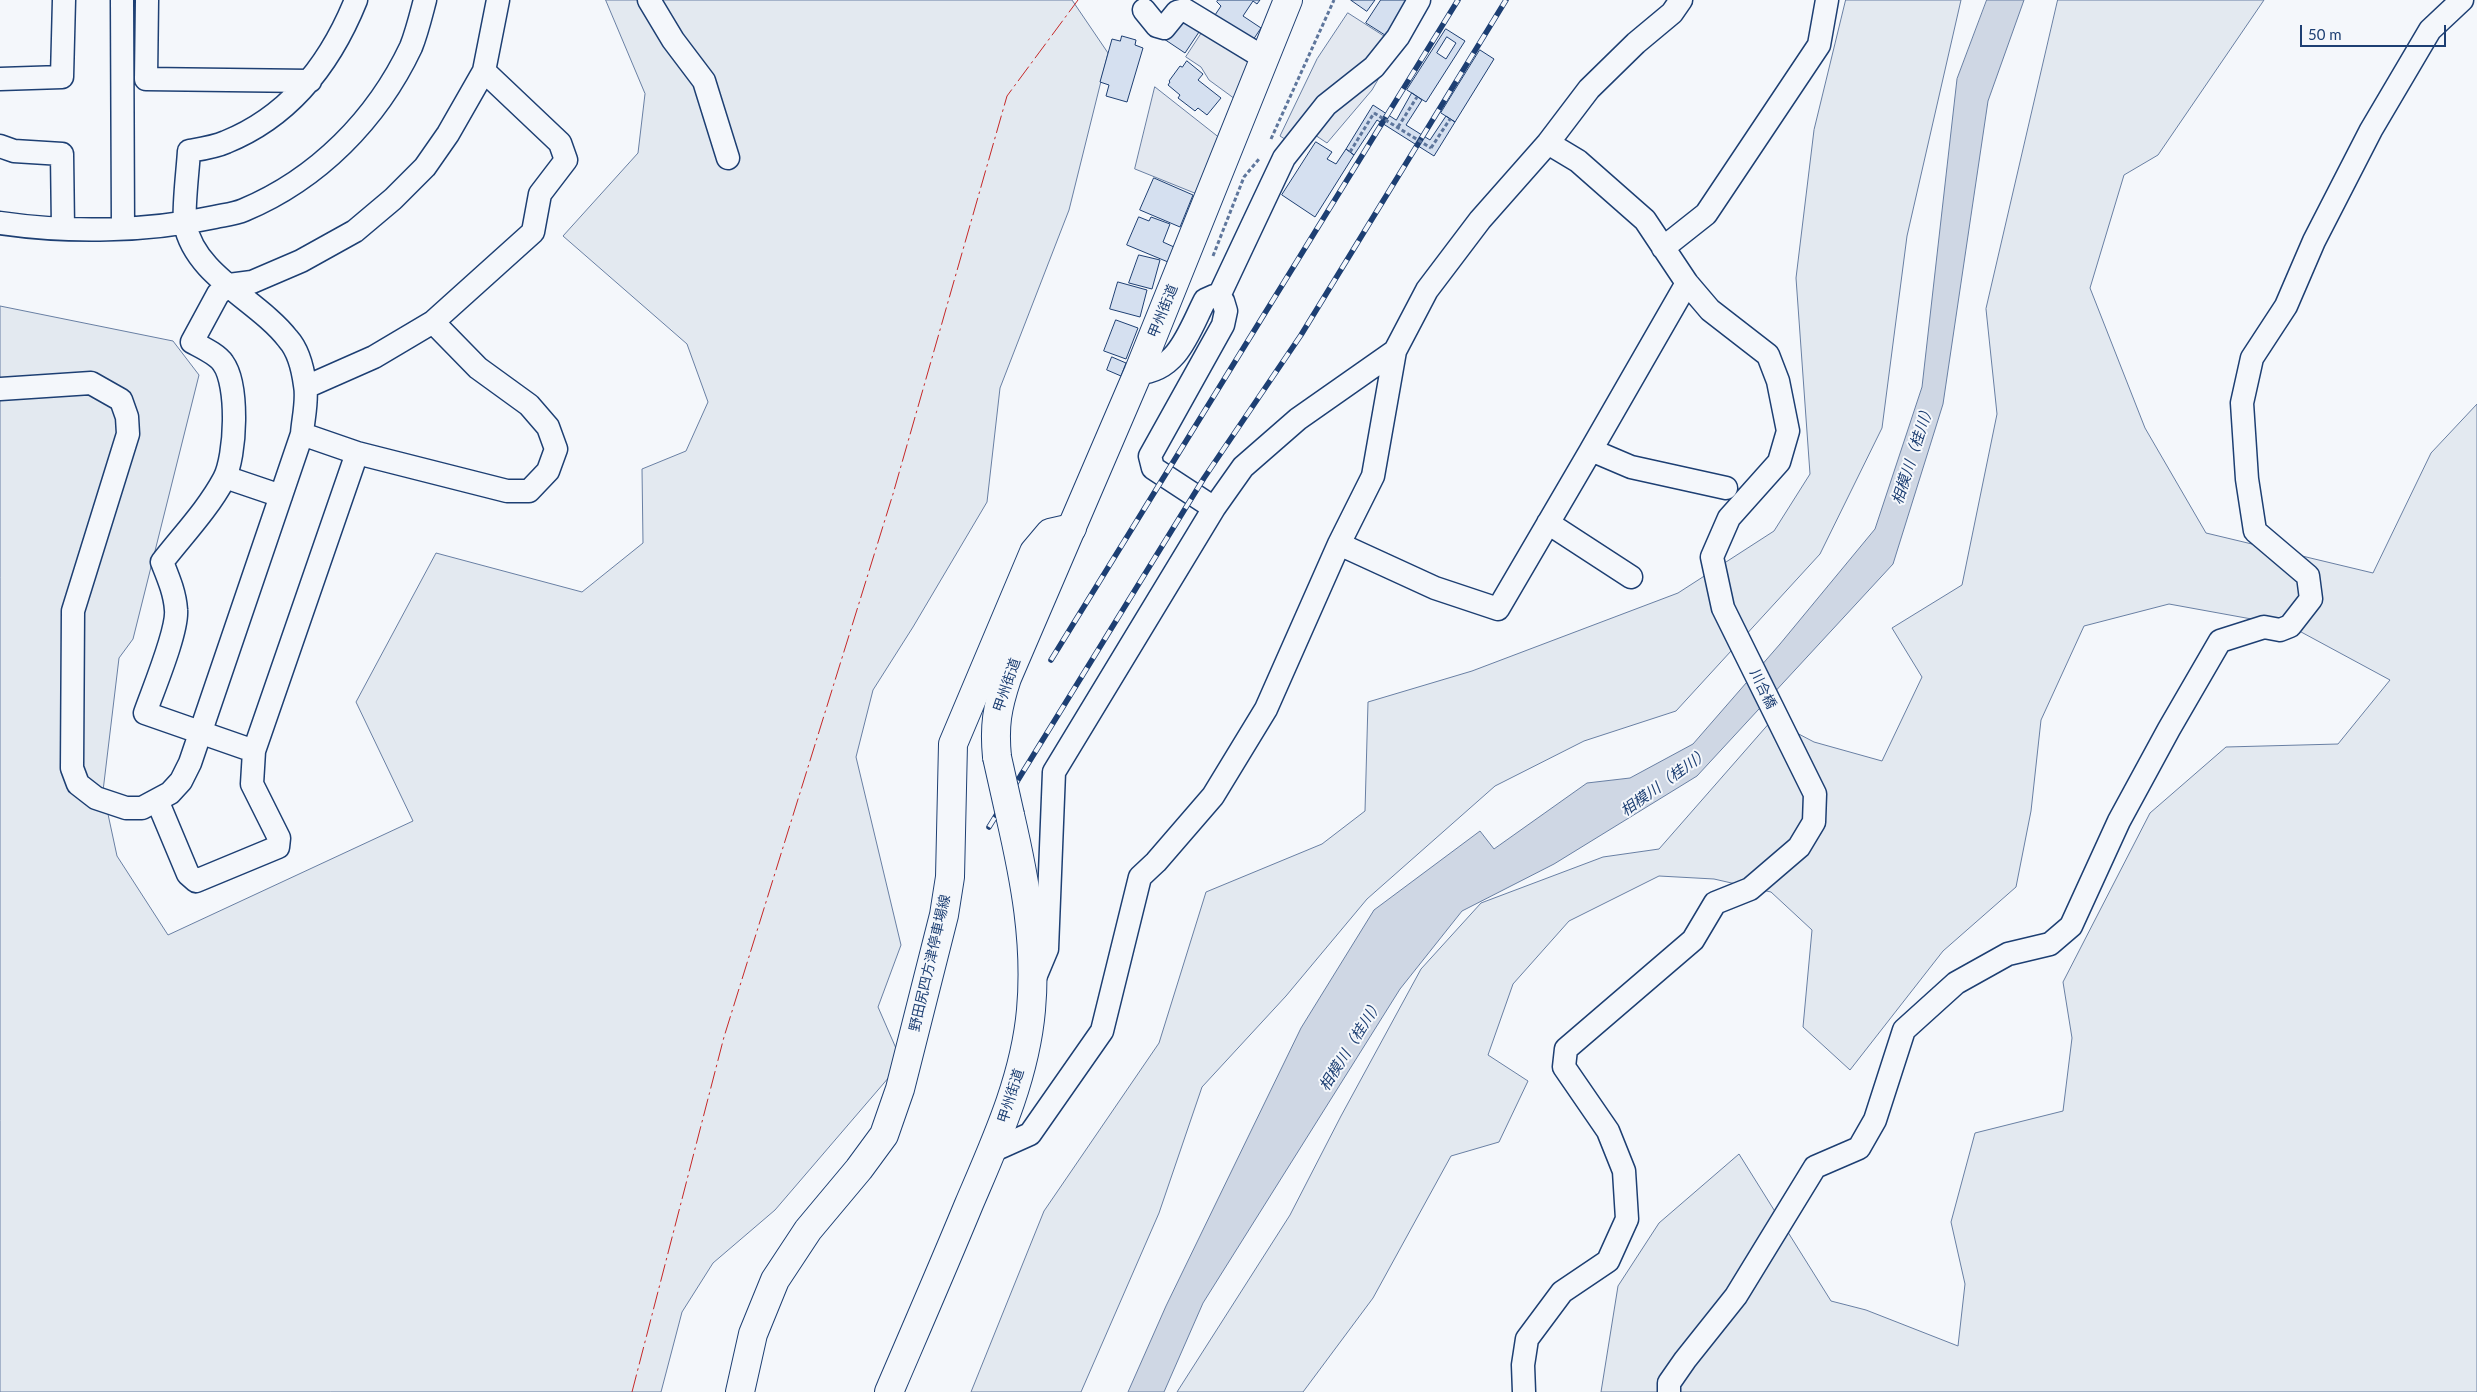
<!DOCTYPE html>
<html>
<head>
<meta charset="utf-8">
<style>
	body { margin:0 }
	#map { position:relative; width:2477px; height:1392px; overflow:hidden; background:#f4f7fb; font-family:Lato,sans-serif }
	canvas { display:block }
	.scale { position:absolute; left:2300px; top:25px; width:146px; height:22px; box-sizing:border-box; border:2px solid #1d3f73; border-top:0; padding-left:6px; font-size:15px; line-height:18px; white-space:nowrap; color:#1d3f73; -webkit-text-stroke:4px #f4f7fb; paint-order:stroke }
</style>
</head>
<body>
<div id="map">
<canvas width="2477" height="1392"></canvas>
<div class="scale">50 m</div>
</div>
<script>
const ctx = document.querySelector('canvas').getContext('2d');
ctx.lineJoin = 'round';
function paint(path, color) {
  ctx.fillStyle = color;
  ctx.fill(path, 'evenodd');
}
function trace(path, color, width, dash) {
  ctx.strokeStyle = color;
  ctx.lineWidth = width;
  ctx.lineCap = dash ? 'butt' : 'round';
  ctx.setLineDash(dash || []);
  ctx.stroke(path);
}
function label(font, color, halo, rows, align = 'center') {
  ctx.font = font + ' Lato,"Noto Sans JP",sans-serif';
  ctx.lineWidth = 4;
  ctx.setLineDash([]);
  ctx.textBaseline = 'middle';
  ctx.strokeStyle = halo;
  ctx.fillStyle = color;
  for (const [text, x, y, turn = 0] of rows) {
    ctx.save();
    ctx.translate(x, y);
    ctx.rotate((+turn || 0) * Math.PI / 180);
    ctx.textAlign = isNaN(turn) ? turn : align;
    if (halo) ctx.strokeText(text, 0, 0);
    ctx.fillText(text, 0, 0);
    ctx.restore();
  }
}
const green = new Path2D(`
	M 606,0 L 1072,0 L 1108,53 L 1069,210 L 1000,388 L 987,502 L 913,627 L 873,690 L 856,757 L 901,945 L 878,1007 L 902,1062 L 775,1210 L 713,1263 L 682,1312 L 661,1392 L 0,1392 L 0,306 L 173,341 L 199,375 L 133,639 L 119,658 L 103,791 L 117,856 L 168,935 L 413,821 L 356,702 L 436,553 L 582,592 L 643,543 L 642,469 L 686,451 L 708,402 L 687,344 L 563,236 L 638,153 L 645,94 Z
	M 1846,0 L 1961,0 L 1907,236 L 1882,428 L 1820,554 L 1676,711 L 1584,741 L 1495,786 L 1367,899 L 1286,996 L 1202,1087 L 1159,1213 L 1081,1392 L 971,1392 L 1044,1211 L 1159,1043 L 1206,892 L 1322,844 L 1365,811 L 1368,702 L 1472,671 L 1678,593 L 1774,531 L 1810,474 L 1796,278 L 1814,130 Z
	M 2058,0 L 2264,0 L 2158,155 L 2124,175 L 2090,288 L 2145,428 L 2206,533 L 2373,573 L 2431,453 L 2477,404 L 2477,1392 L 1601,1392 L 1618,1286 L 1659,1223 L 1739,1154 L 1831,1301 L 1866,1310 L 1958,1346 L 1965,1284 L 1951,1222 L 1975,1133 L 2063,1111 L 2072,1038 L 2063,982 L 2150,813 L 2226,747 L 2338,744 L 2390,680 L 2290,626 L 2169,604 L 2084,626 L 2041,720 L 2031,811 L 2016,887 L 1943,951 L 1850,1070 L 1803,1027 L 1812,930 L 1771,892 L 1714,879 L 1659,876 L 1569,921 L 1513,984 L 1488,1055 L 1528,1081 L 1499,1142 L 1451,1156 L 1373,1298 L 1303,1392 L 1177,1392 L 1290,1215 L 1341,1116 L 1421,969 L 1481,903 L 1603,857 L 1659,849 L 1772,720 L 1814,742 L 1882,761 L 1922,677 L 1892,628 L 1962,585 L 1997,414 L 1986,309 Z`);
paint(green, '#e3e9f0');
trace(green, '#687fa3', 1);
const parking = new Path2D(`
	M 1348,13 L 1398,45 L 1372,90 L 1327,143 L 1312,133 L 1302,150 L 1280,136 L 1317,59 Z
	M 1205,28 L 1251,60 L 1235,99 L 1209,80 L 1201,67 L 1186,57 Z
	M 1155,87 L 1221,139 L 1197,194 L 1135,169 Z`);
paint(parking, '#e3e8f0');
trace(parking, '#687fa3', 1);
const water = new Path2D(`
	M 1987,0 L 2024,0 L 1988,101 L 1943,404 L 1893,564 L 1697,776 L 1554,864 L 1462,911 L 1400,989 L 1203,1303 L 1164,1392 L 1128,1392 L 1166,1306 L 1301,1028 L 1374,910 L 1480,831 L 1494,849 L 1587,783 L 1630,778 L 1693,744 L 1780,644 L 1875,529 L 1922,387 L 1957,79 Z`);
paint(water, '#cfd7e4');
trace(water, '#687fa3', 1);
const building = new Path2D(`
	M 1218,0 L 1260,0 L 1257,4 L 1253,1 L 1243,16 L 1261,28 L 1251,43 L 1213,18 L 1221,6 L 1217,2 Z
	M 1351,0 L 1375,0 L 1367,11 Z
	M 1381,0 L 1412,0 L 1388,37 L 1366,23 Z
	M 1181,14 L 1201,29 L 1185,53 L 1164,39 Z
	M 1446,29 L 1465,41 L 1426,102 L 1407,90 Z
	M 1122,36 L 1136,40 L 1135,45 L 1143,48 L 1127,102 L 1106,96 L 1109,85 L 1100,82 L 1112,39 L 1120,41 Z
	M 1447,37 L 1456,43 L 1446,59 L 1437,53 Z
	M 1480,50 L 1494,59 L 1455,122 L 1441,113 Z
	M 1187,61 L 1203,74 L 1198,80 L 1221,98 L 1207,115 L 1198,108 L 1195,111 L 1178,98 L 1180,95 L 1168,85 L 1170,82 L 1169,81 L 1180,66 L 1182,67 Z
	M 1412,93 L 1422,100 L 1406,125 L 1430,140 L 1446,116 L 1455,122 L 1434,156 L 1377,120 L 1354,155 L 1346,149 L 1373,105 L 1396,120 Z
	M 1316,142 L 1332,152 L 1327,159 L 1336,164 L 1346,149 L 1354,155 L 1315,217 L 1282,195 Z
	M 1154,178 L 1193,195 L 1180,227 L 1140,210 Z
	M 1139,217 L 1149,221 L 1151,217 L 1170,224 L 1163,242 L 1174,247 L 1168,262 L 1127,245 Z
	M 1139,255 L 1160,260 L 1152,289 L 1129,283 Z
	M 1118,282 L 1147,290 L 1140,317 L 1110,309 Z
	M 1116,320 L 1138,328 L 1126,359 L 1104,351 Z
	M 1112,357 L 1126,363 L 1121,376 L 1107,370 Z`);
paint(building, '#d5e0f0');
trace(building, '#1d3f73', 1);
const minor = new Path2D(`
	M 122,0 L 123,228
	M 147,0 L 146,79 L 310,81
	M 649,0 L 673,40 L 704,81 L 728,158
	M 1144,10 L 1157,26 L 1164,28 L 1177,12 L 1185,10 L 1264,58
	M 0,79 L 62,77 L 64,0
	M 0,146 L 14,151 L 62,154 L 63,228
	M 0,223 C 69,233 146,232 215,217 C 224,215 235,214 244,210 C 318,179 377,119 411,47 C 417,32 421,15 425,0
	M 1663,248 L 1706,214 L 1819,45 L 1827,0
	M 1218,298 L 1284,158 L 1326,105 L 1374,67 L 1398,37 L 1419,0
	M 1138,373 C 1178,371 1189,331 1205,300 L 1214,296 L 1223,301 L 1226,311 L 1223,325 L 1150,456 L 1153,468 L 1214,508
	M 306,387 L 374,357 L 433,322 L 533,232 L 540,194 L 566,160 L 560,143 L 484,71
	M 0,389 L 91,383 L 121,400 L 127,417 L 128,434 L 73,611 L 72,768 L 78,784 L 96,798 L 126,808 L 142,808 L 170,793 L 181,781 L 190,763 L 302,434 C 303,419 308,400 305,385 C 303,370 298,350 288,339 C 258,300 195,276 185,224 C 183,208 188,169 189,151 C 201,149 215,147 226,142 C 290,116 331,62 356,0
	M 302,434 L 357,453 L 507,491 L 529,491 L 548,471 L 556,449 L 548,427 L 529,405 L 478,368 L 433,322
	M 1591,450 L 1687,283
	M 225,477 L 281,496
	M 1548,523 L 1631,577
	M 1339,544 L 1435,588 L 1498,609 L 1591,450 L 1631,467 L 1726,488
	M 254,751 L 145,713 C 153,690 178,631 176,610 C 175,593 168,577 162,562 C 183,535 208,509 224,479 C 236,456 239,385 223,363 C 217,354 201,347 192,342 L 218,294 L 229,285 L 252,282 L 301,261 L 355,231 L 393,199 L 425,167 L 448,134 L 484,71 L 498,0
	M 157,800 L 188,874 L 196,881 L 278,847 L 279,838 L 252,784 L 254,751 L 357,453
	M 1034,980 L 1047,949 L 1054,772 L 1214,508 L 1243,467 L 1298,419 L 1395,351
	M 992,1151 L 1030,1134 L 1102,1031 L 1140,877 L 1156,862 L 1213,796 L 1266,709 L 1339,544 L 1373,476 L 1395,351 L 1427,290 L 1480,220 L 1548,143 L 1589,89 L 1636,43 L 1672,13 L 1681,0
	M 1524,1392 L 1523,1365 L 1527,1339 L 1562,1292 L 1608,1261 L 1627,1219 L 1624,1171 L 1608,1131 L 1564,1067 L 1566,1049 L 1693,940 L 1715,903 L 1750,889 L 1799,847 L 1814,822 L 1815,794 L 1723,608 L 1712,557 L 1729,518 L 1779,462 L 1788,431 L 1778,381 L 1768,355 L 1710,310 L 1687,283 L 1645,220 L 1578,161 L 1548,143
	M 1669,1392 L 1669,1383 L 1685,1360 L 1736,1296 L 1815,1167 L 1859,1148 L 1875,1120 L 1904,1030 L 1956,983 L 2008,954 L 2050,944 L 2071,926 L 2119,821 L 2169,729 L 2220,641 L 2264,627 L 2280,630 L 2290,626 L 2311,599 L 2308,576 L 2255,531 L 2247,479 L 2242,403 L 2252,358 L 2286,306 L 2314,241 L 2371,130 L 2430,30 L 2462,0`);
const major = new Path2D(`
	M 740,1392 L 753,1334 L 775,1280 L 808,1230 L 859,1169 L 884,1135 L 900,1089 L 944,915 L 950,877 L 953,744 L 1034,552 L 1050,533 L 1072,528`);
const highway = new Path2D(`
	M 997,757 C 994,726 997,708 1007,678 L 1138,373 L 1288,0
	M 889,1392 C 916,1329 943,1267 969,1204 C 996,1141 1025,1078 1031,1010 C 1037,943 1025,880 1010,815`);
trace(minor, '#1d3f73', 25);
trace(major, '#1d3f73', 30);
trace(highway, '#1d3f73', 30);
trace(new Path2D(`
	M 1398,127 L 1417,97
	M 1271,139 L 1334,0
	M 1431,148 L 1450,119
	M 1350,152 L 1374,113
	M 1213,256 L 1244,177 L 1259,159`), '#5e769c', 3, [4, 2.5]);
trace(minor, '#f4f7fb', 22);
trace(major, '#f4f7fb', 28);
trace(highway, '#f4f7fb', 28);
const rail = new Path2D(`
	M 1051,660 L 1458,0
	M 989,827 L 1204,478 L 1301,335 L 1506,0`);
trace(rail, '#1d3f73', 5.5);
trace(rail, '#f4f7fb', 4, [11]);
const highwayBridge = new Path2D(`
	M 997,757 L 1010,815`);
trace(highwayBridge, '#1d3f73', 30, []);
trace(new Path2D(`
	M 1374,113 L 1431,148`), '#5e769c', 3, [4, 2.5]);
trace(highwayBridge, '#f4f7fb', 28);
trace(new Path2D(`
	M 632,1392 L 724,1037 L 893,494 L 1007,96 L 1078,0`), '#c62828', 1, [18, 4, 2.5, 4]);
label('14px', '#1d3f73', '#f4f7fb', [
	["甲州街道",1163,311,-68],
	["甲州街道",1007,685,-71],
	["川合橋",1763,689,64],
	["野田尻四方津停車場線",930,963,-77],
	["甲州街道",1011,1096,-72]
]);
label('italic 15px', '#1d3f73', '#f4f7fb', [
	["相模川（桂川）",1913,454,-72],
	["相模川（桂川）",1665,782,-36],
	["相模川（桂川）",1351,1045,-58]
]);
</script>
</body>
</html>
